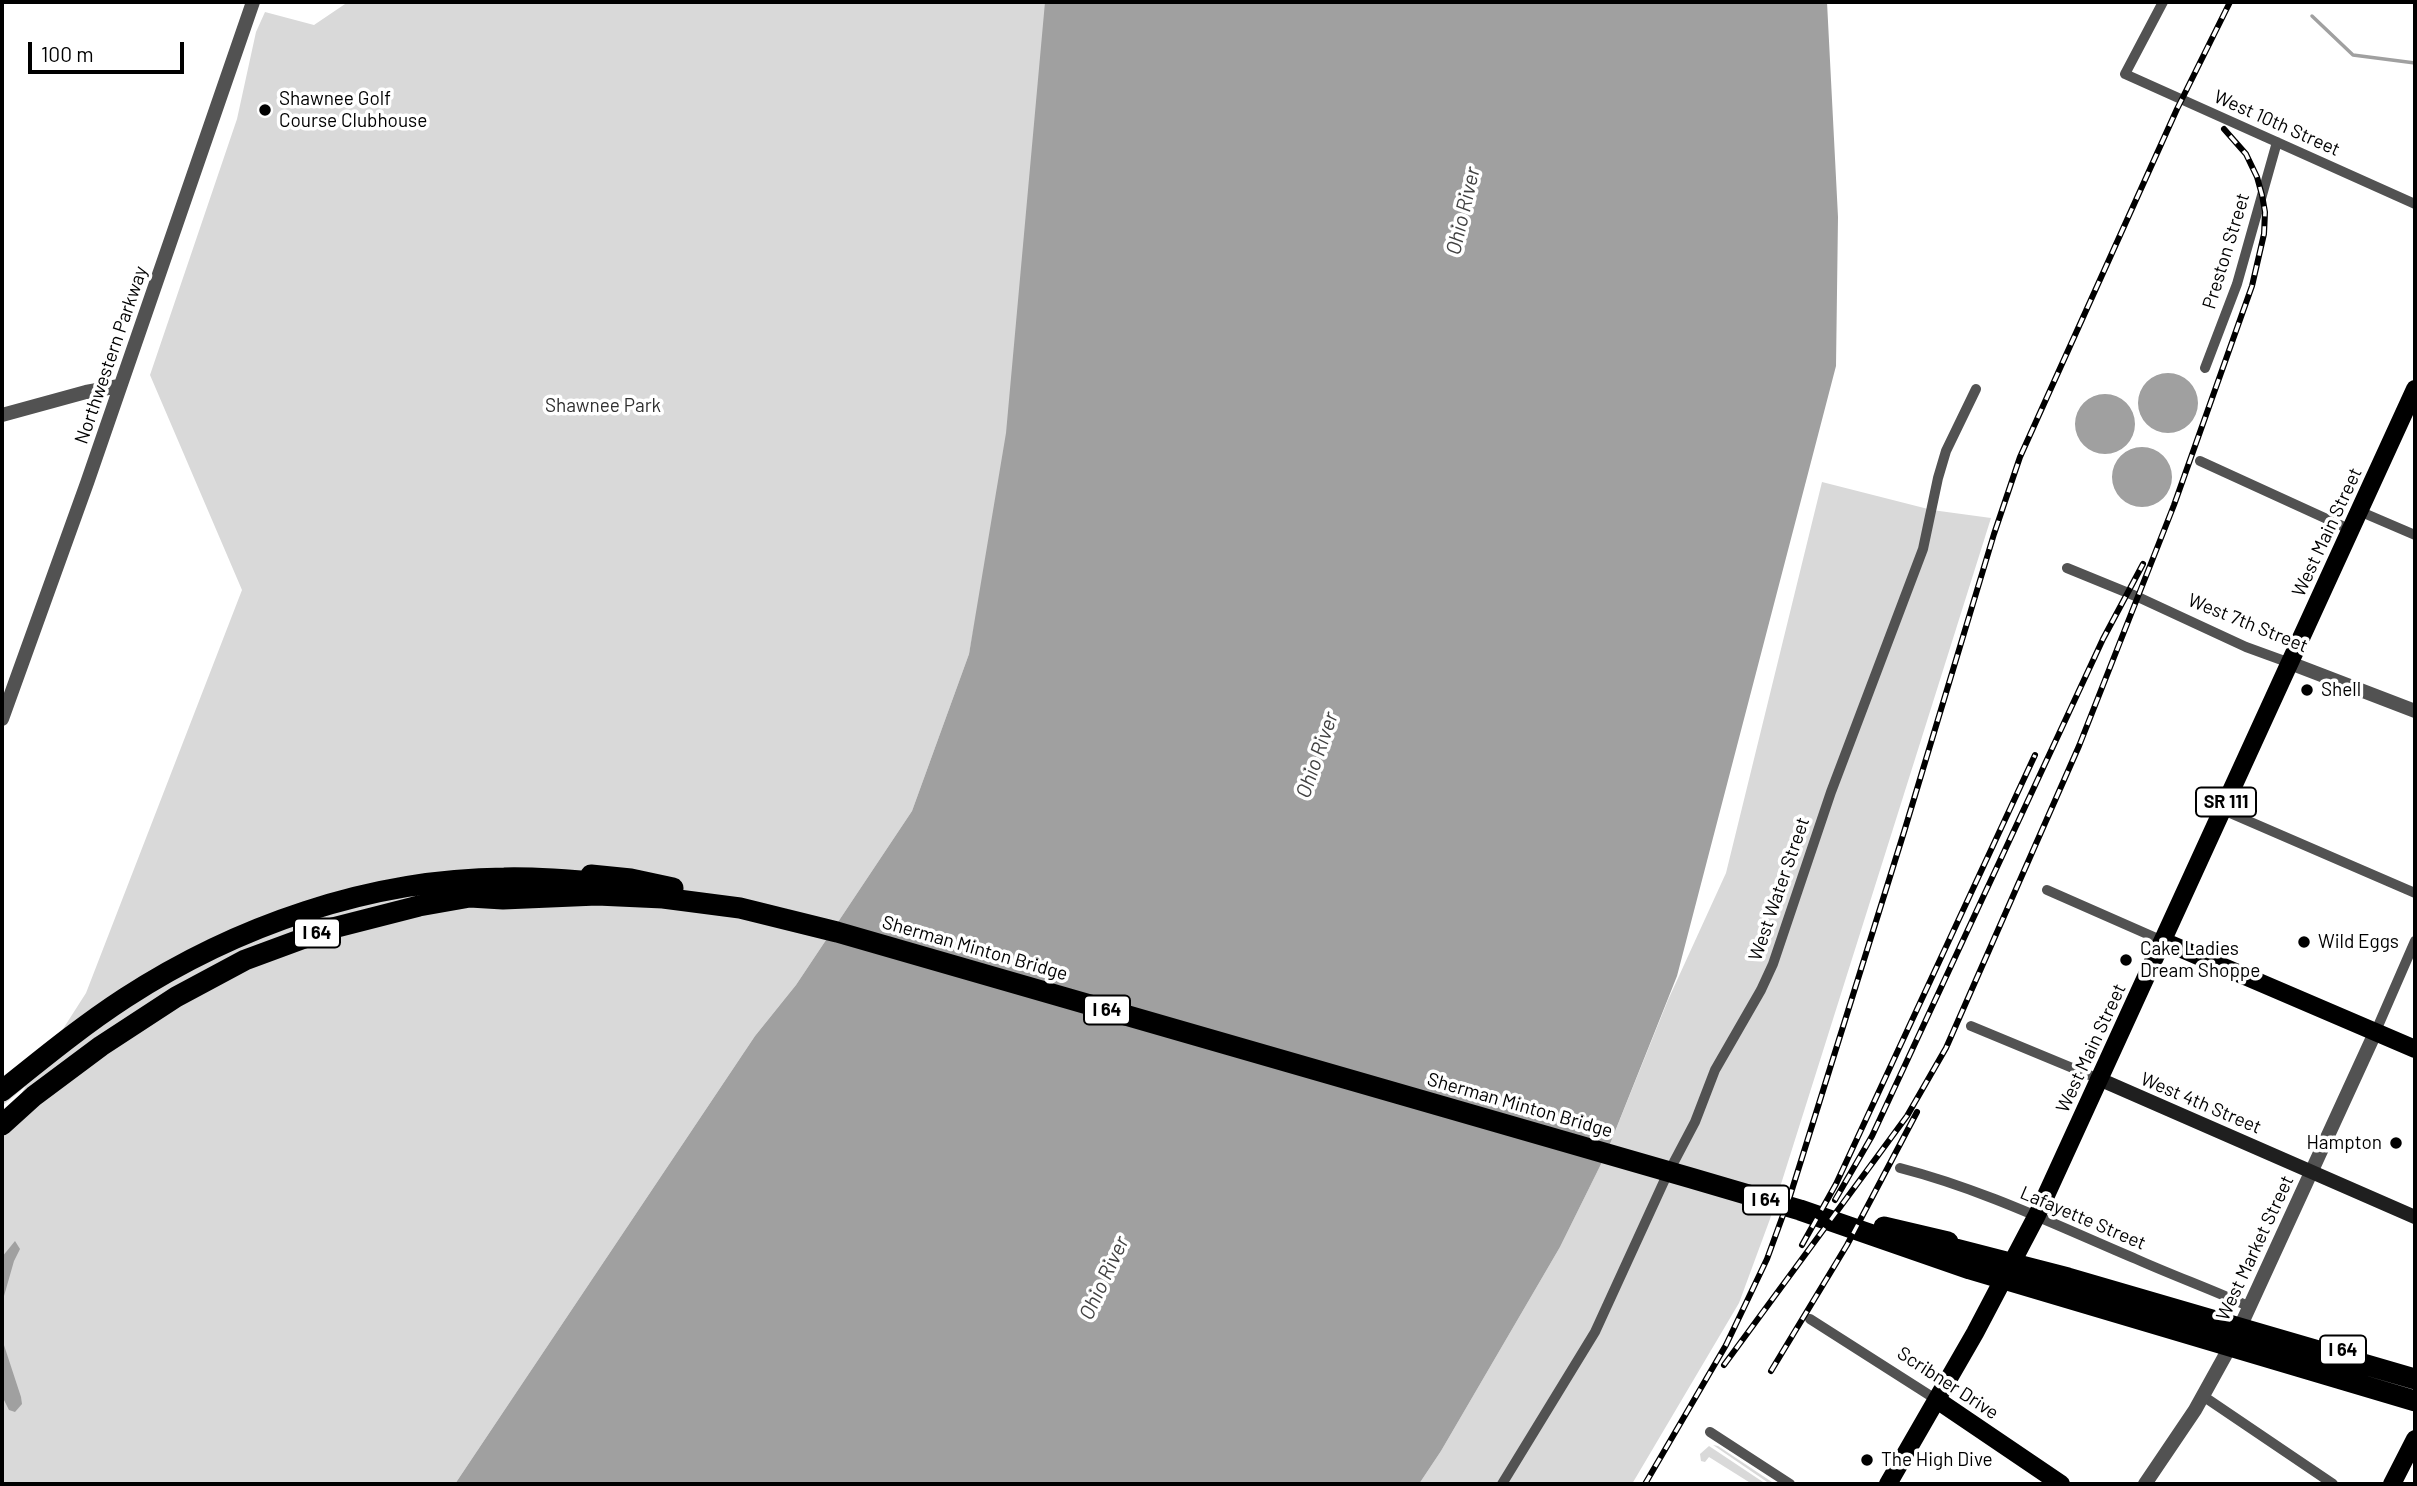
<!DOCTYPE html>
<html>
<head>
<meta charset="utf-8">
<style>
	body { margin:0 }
	#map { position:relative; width:2417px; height:1486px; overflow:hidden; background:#fff; font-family:Barlow,sans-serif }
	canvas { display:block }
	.frame { position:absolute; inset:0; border:4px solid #000; pointer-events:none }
	.scale { position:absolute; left:28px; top:42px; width:156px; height:32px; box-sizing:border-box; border:4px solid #000; border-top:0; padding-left:9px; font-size:21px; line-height:24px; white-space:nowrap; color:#000; -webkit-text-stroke:5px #fff; paint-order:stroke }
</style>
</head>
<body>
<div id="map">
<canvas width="2417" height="1486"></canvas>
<div class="frame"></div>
<div class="scale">100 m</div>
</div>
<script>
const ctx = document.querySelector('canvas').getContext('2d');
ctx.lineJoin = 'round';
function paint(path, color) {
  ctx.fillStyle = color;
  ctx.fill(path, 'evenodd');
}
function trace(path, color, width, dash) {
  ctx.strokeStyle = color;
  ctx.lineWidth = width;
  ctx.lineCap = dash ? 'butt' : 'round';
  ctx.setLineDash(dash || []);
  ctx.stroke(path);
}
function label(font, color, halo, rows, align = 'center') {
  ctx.font = font + ' Barlow,sans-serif';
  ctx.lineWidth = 7;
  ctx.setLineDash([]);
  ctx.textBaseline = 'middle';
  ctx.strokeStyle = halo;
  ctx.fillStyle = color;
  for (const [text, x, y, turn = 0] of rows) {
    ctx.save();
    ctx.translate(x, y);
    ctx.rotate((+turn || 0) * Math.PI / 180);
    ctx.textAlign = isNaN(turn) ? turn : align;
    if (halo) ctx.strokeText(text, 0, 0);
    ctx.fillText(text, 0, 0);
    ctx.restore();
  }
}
paint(new Path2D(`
	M 348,2 L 1073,2 L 1056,190 L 969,654 L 912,811 L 796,985 L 755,1036 L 455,1484 L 2,1484 L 2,1125 L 26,1086 L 2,1106 L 2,1098 L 31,1079 L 86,993 L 242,590 L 150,375 L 237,119 L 256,32 L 265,12 L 314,25 Z
	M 1822,482 L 1932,510 L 1991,518 L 1770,1219 L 1739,1303 L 1632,1484 L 1419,1484 L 1441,1451 L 1560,1247 L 1606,1154 L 1668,1000 L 1726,873 Z
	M 1713,1445 L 1718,1446 L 1775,1484 L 1770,1484 Z
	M 1709,1446 L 1766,1484 L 1752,1484 L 1709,1457 L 1705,1462 L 1701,1461 L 1700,1454 Z`), '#d9d9d9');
paint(new Path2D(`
	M 1045,2 L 1827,2 L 1838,217 L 1836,366 L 1677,976 L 1606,1154 L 1560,1247 L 1441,1451 L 1419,1484 L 455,1484 L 755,1036 L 796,985 L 912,811 L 969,654 L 1006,433 Z
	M2138 403a30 30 0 1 1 60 0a30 30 0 1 1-60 0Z
	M2075 424a30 30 0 1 1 60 0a30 30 0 1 1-60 0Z
	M2112 477a30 30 0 1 1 60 0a30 30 0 1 1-60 0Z
	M 15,1241 L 20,1249 L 14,1261 L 2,1303 L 2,1257 Z
	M 2,1339 L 21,1397 L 22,1404 L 15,1412 L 9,1410 L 2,1396 Z`), '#a0a0a0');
trace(new Path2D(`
	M 2312,16 L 2353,55 L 2415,63`), '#a0a0a0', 3.5);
trace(new Path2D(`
	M 2163,2 L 2125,74 L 2415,204
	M 2205,368 L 2237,284 L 2277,142
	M 2200,461 L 2351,530
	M 2359,511 L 2415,535
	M 2067,568 L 2138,597 L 2246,647 L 2290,663
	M 2223,810 L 2415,893
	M 2047,890 L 2163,941
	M 1971,1026 L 2099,1079
	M 2375,1033 L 2415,941
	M 1900,1168 C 1982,1189 2058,1226 2136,1259 C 2174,1276 2213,1290 2250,1307
	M 1810,1319 L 1937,1400
	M 2203,1396 L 2333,1484
	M 1710,1432 L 1790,1484
	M 1502,1484 L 1595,1332 L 1666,1177 L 1695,1122 L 1715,1070 L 1761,990 L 1773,964 L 1831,792 L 1923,549 L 1938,478 L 1946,451 L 1976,389`), '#525252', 10);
trace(new Path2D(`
	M 2,415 L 86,392 L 119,386
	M 2290,663 L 2415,711
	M 2,719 L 87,483 L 253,2
	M 2145,1484 L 2195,1410 L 2236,1336 L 2375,1033`), '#525252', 14);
trace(new Path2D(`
	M 2099,1079 L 2415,1217`), '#1f1f1f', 14);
trace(new Path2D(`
	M 2163,941 L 2415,1049
	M 1937,1400 L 2061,1484
	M 1888,1484 L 1975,1333 L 2037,1215 L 2415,389
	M 2392,1484 L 2415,1439`), '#000', 18);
trace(new Path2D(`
	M 591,875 L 631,879 L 673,888
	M 2,1091 C 42,1059 82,1026 125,998 C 236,926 370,879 504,878 C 537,877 571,880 605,883
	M 2,1125 L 34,1096 L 101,1046 L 176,997 L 245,960 L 329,929 L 419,906 L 470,897 L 503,899 L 597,895 L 663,898 L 740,908 L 837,932 L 1691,1178 L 1800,1210 L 1970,1269 L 2415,1401
	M 1884,1227 L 1948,1242
	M 1932,1243 L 2068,1278 L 2415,1379`), '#000', 21);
const rail = new Path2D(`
	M 1835,1200 L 1872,1136 L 2103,639 L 2143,564
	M 1802,1245 L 1836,1184 L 2035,755
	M 1724,1365 L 1907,1116 L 1946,1048 L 2079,746 L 2174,505 L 2252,286 L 2264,234 L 2265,212 L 2262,195 L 2257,177 L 2246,154 L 2224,129
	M 1771,1371 L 1847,1245 L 1917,1112
	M 1645,1484 L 1726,1345 L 1767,1259 L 1790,1196 L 1904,832 L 1994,534 L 2020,457 L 2177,109 L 2230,2`);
trace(rail, '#000', 6);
trace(rail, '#fff', 3.5, [10]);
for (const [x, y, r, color] of [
	[265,110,7,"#000"],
	[2307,690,7,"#000"],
	[2304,942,7,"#000"],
	[2126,960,7,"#000"],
	[2396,1143,7,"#000"],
	[1867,1460,7,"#000"]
]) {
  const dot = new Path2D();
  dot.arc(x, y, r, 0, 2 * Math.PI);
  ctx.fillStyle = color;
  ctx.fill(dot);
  trace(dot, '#fff', 2.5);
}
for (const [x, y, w] of [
	[2226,802,60],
	[317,933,46],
	[1107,1010,46],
	[1766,1200,46],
	[2343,1350,46]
]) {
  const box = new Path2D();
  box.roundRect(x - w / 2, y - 14.5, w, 29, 5);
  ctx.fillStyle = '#fff';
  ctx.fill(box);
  trace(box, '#000', 2);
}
label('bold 18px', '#000', null, [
	["SR 111",2226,802],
	["I 64",317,933],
	["I 64",1107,1010],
	["I 64",1766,1200],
	["I 64",2343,1350]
]);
label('19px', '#000', '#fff', [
	["Shawnee Golf",279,99],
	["Course Clubhouse",279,121],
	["Shell",2321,690],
	["Wild Eggs",2318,942],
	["Cake Ladies",2140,949],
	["Dream Shoppe",2140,971],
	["Hampton",2382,1143,"right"],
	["The High Dive",1881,1460]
], 'left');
label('19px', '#000', '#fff', [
	["West 10th Street",2277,123,24],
	["Preston Street",2226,251,-73],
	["Northwestern Parkway",111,355,-71],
	["West Main Street",2327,532,-65],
	["West 7th Street",2248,623,22],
	["West Water Street",1779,889,-71],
	["Sherman Minton Bridge",975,948,16],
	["West Main Street",2091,1048,-65],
	["West 4th Street",2201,1103,23],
	["Sherman Minton Bridge",1520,1105,16],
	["Lafayette Street",2083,1218,23],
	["West Market Street",2255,1248,-65],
	["Scribner Drive",1948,1383,33]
]);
label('19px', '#303030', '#fff', [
	["Shawnee Park",603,406]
]);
label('italic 21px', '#414141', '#fff', [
	["Ohio River",1463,211,-77],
	["Ohio River",1317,755,-71],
	["Ohio River",1104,1278,-65]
]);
</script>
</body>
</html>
